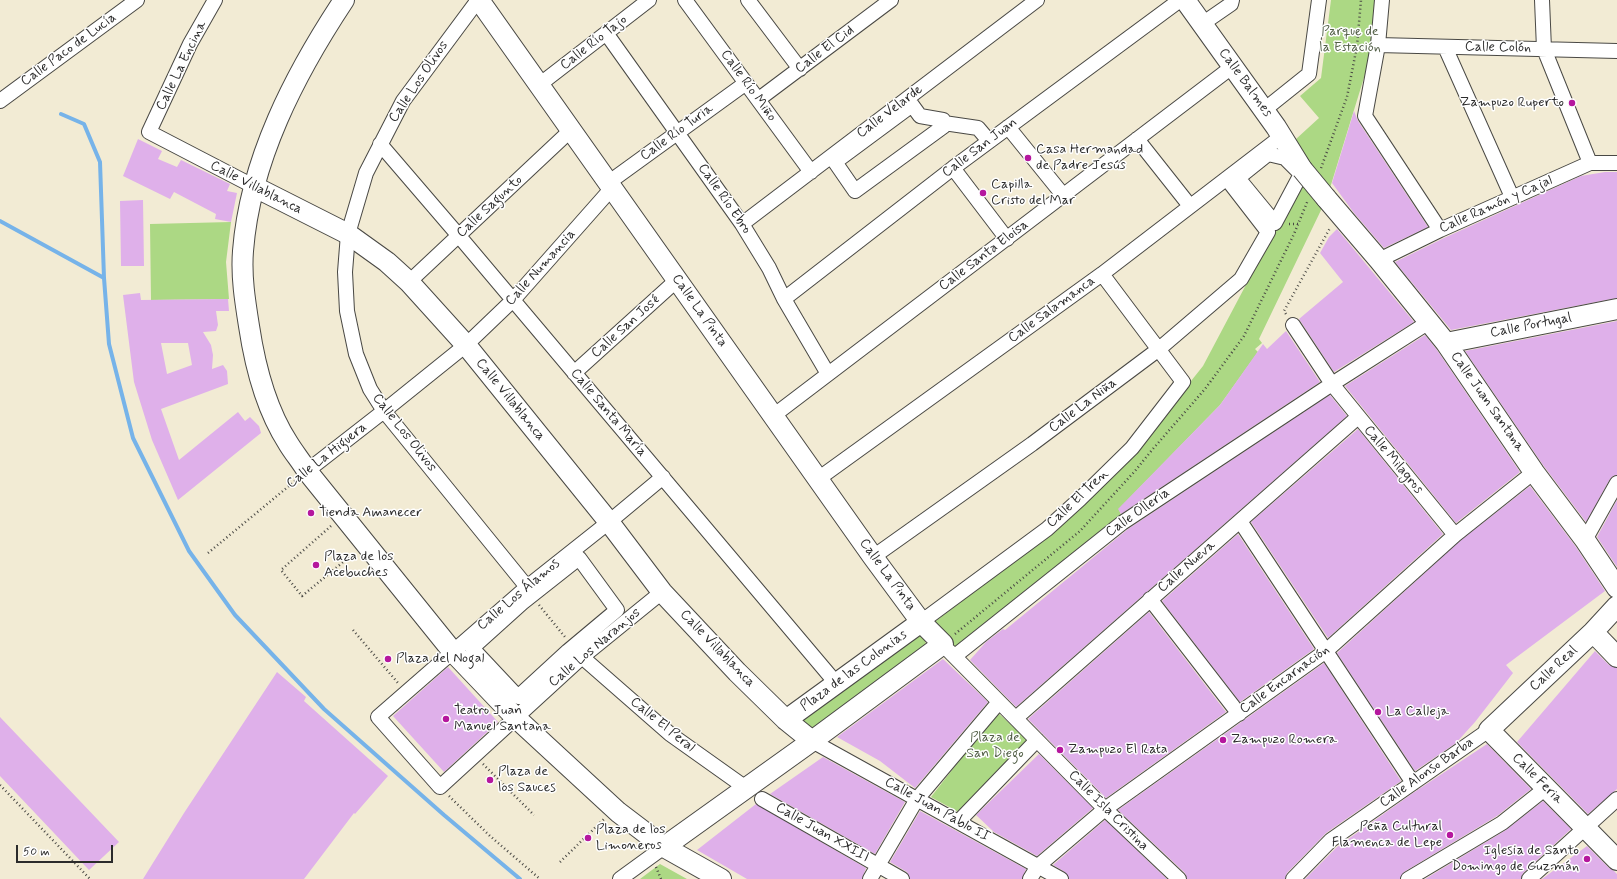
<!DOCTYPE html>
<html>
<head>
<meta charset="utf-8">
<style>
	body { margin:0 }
	#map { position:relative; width:1617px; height:879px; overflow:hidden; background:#f2ebd4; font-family:Mynerve,sans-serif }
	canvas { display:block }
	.scale { position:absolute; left:16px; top:845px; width:97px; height:18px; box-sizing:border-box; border:2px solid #2b2b2b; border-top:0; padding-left:5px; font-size:12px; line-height:14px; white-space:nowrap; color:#2b2b2b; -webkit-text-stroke:3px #fff; paint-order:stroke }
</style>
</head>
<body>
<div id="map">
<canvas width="1617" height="879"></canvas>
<div class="scale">50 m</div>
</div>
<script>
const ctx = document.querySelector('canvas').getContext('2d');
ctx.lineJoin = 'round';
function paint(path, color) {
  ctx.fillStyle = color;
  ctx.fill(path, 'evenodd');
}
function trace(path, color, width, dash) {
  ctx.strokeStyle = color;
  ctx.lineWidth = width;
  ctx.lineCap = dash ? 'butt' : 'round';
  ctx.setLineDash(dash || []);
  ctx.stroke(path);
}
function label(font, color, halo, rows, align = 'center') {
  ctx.font = font + ' Mynerve,sans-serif';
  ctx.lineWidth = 3;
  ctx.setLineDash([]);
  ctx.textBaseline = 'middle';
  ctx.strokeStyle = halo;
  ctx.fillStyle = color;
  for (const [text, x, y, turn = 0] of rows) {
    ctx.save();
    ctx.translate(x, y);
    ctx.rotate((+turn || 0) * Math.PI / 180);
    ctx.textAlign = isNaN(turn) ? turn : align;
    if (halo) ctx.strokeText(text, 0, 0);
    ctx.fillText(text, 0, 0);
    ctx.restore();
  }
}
paint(new Path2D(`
	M 1331,0 L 1378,0 L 1374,45 L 1330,188 L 1304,155 L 1296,139 L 1319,118 L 1300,96 L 1321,78 Z
	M 1302,179 L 1323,206 L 1259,339 L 1262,343 L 1255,349 L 1258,352 L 1220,405 L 1119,509 L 1121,515 L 956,650 L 933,623 L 1060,527 L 1135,451 L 1203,366 Z
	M 231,222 L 226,262 L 229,299 L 151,300 L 150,224 Z
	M 920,635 L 924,638 L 927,647 L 818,732 L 798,717 Z
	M 997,712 L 1028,740 L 960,813 L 931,797 Z
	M 660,864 L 687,879 L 640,879 Z`), '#acd884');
trace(new Path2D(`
	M 61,114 L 84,124 L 100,162 L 104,278
	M 0,221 L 104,278 L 109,344 L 133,438 L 189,551 L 235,615 L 324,709 L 444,815 L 520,879`), '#76b3e9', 4);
paint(new Path2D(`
	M 1354,111 L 1358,121 L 1428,227 L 1384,248 L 1354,213 L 1332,183 Z
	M 138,139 L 162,151 L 158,159 L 177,167 L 181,160 L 230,184 L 227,191 L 237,193 L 231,222 L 215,219 L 216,214 L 174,192 L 170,199 L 123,176 Z
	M 1605,172 L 1617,172 L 1617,298 L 1451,330 L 1395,262 L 1444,238 L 1581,176 Z
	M 143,200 L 144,266 L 121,266 L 120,201 Z
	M 1337,229 L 1414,322 L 1334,372 L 1299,319 L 1343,282 L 1320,253 L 1329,237 Z
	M 140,293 L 141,300 L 228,299 L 229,311 L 216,311 L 218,325 L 216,331 L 203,332 L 211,345 L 213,355 L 212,369 L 223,365 L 227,371 L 228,384 L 161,409 L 179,460 L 238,412 L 245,421 L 250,417 L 259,426 L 261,433 L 178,500 L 152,440 L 134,382 L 123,295 ZM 161,343 L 188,343 L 192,365 L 167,374 Z
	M 1617,321 L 1617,475 L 1613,476 L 1610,479 L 1586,522 L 1543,465 L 1465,351 Z
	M 1286,331 L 1320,382 L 1121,514 L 1118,509 L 1220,405 L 1263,344 L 1267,349 Z
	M 1425,335 L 1437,350 L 1520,472 L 1456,523 L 1345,386 Z
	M 1330,395 L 1347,416 L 1016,707 L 970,660 L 986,642 L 1003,629 L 1005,630 L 1128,529 Z
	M 1358,429 L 1443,534 L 1328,638 L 1251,522 Z
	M 1530,486 L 1576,547 L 1605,591 L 1506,665 L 1513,673 L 1475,722 L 1456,743 L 1415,771 L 1337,653 L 1460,541 Z
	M 1617,500 L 1617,567 L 1597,537 Z
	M 1238,534 L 1314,649 L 1240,702 L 1162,601 Z
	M 1149,612 L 1226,712 L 1106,798 L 1028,719 Z
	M 1595,651 L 1609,665 L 1617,668 L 1617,789 L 1588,814 L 1517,742 Z
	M 943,659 L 988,702 L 915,788 L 880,761 L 837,737 Z
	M 1324,663 L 1401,781 L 1326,833 L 1287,873 L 1285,879 L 1187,879 L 1185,873 L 1118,810 Z
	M 448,667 L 498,722 L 444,772 L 393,716 Z
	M 277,672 L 306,697 L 304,701 L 388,776 L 355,814 L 354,813 L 304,879 L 143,879 L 184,813 Z
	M 0,717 L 119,842 L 89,870 L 0,776 Z
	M 1487,744 L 1531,789 L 1497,816 L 1404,872 L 1400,879 L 1305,879 L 1337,847 L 1413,793 Z
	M 1039,754 L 1093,808 L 1037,856 L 994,832 L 976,815 Z
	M 823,757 L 905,802 L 875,854 L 770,794 Z
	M 1543,801 L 1571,829 L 1523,873 L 1521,879 L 1425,879 L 1506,830 Z
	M 756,804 L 866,868 L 862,879 L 747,879 L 697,850 Z
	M 920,811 L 1026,869 L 1022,879 L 910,879 L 907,872 L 890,862 Z
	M 1105,820 L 1167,879 L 1069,879 L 1065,872 L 1053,865 Z
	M 1587,846 L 1609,868 L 1614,871 L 1617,874 L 1617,879 L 1542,879 Z`), '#dfb0ea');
const street = new Path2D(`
	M 215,0 L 190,44 L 149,132 L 255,187
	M 478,0 L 403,101 L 366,173 L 348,234 L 345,272 L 347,311 L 356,354 L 370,389 L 384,411 L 527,587
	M 685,0 L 811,172
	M 748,0 L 800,69
	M 1382,0 L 1378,45 L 1365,116 L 1440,230
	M 1542,0 L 1544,49 L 1590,163
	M 1202,24 L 1231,4 L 1232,0
	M 606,33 L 742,224 L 769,268 L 784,299 L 828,374
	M 1378,45 L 1617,51
	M 1445,47 L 1512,197
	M 539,85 L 649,0
	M 759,99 L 891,0
	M 0,101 L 137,0
	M 912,105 L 920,116 L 943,120 L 944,126 L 855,191 L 835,162 Z
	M 1264,110 L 1309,74 L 1319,0
	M 944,123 L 978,128 L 989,141
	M 1008,127 L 1063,195
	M 1137,139 L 1190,206
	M 380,144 L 459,236 L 836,683
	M 1268,154 L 1285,158 L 1301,174 L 1275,223 L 1238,178 Z
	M 953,168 L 1007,239
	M 608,183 L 746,83
	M 742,224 L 1037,0
	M 1379,260 L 1440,230 L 1590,163 L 1617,163
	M 409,282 L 571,130
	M 784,299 L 953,168 L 1180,0
	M 1293,325 L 1332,384 L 1455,535
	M 574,373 L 677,280
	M 773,416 L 1232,67
	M 307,471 L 384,411 L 466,345 L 513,300 L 612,188
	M 818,479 L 1102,274 L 1282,136
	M 1240,521 L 1413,783
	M 1585,540 L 1617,483
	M 873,557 L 1032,444 L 1159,349 L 1241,279 L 1268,232 L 1227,179
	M 579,558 L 617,610 L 568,651 L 518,697 L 472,648 L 522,603 Z
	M 662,592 L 582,657 L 440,787 L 378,717 L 527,587 L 609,522 L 663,477
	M 1150,599 L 1239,714
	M 921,622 L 1047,529 L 1080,499 L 1132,448 L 1183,382 L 1102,274
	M 949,651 L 1105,809 L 1179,879
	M 955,656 L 1122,523 L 1332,384 L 1429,322
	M 582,657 L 670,734 L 746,788
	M 1016,718 L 1358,417
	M 812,741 L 1061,879
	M 762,799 L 902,879
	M 958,822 L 1037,740
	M 620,879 L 664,847
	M 870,879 L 917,799 L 999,702
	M 1030,879 L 1038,866 L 1105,809 L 1326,651 L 1455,535 L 1534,472
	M 1293,879 L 1331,840 L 1489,730
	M 1408,879 L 1502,823 L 1546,788
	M 1529,879 L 1617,799`);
const secondary = new Path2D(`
	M 344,0 C 295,74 250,160 243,251 C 241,276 245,301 249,326 C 255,366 266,409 288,443 C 294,453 301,461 307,471 L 453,652 L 515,717 L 618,812 L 664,847 L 721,879
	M 479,0 L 873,557 L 921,622 L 943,644 L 812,741 L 664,847
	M 1185,0 L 1276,127 L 1302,169
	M 255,187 L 348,234 L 387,262 L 409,282 L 466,345 L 609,522 L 662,592 L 737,672 L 786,720 L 812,741
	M 1326,198 L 1379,260 L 1446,343 L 1534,472 L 1585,540 L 1617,588
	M 1446,343 L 1617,309
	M 1617,606 L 1593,632 L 1489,730 L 1617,860
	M 1593,632 L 1617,657
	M 786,720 L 921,622`);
trace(street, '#494844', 16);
trace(secondary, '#494844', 22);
trace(new Path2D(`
	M 1321,168 L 1347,97 L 1357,46 L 1361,0
	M 1289,224 L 1298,224
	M 1286,314 L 1284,311 L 1330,228
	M 331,526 L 281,570 L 302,596 L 354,553
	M 208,553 L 295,481
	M 539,605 L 565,637
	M 353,630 L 398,683
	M 955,634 L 1080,531 L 1135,471 L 1152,450 L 1205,389 L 1244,336 L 1294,234 L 1308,200
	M 483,764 L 534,815
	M 0,785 L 90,879
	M 449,796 L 490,836 L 540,879
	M 560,862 L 604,819
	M 656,867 L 661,879`), '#494844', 2.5, [1, 3]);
trace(street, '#fff', 14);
trace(secondary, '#fff', 20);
const secondaryBridge = new Path2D(`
	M 1302,169 L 1326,198`);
trace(secondaryBridge, '#494844', 22, []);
trace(secondaryBridge, '#fff', 20);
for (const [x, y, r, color] of [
	[1572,103,4,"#b5179e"],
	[1028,158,4,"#b5179e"],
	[983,193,4,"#b5179e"],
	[311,513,4,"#b5179e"],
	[316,565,4,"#b5179e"],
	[388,659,4,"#b5179e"],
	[1378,712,4,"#b5179e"],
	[446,719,4,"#b5179e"],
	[1223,740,4,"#b5179e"],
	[1060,750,4,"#b5179e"],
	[490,780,4,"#b5179e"],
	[1450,835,4,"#b5179e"],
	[588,838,4,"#b5179e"],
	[1587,859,4,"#b5179e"]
]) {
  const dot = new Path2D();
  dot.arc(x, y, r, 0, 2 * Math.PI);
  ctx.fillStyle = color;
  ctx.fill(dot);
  trace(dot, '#fff', 1.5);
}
label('14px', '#525f46', '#fff', [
	["Parque de",1350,32],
	["la Estación",1350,48],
	["Plaza de",995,738],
	["San Diego",995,754]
]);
label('14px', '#2b2b2b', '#fff', [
	["Calle Río Tajo",594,43,-38],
	["Calle Colón",1498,48,1],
	["Calle Paco de Lucía",69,50,-36],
	["Calle El Cid",825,50,-37],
	["Calle La Encina",182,66,-64],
	["Calle Los Olivos",419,82,-56],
	["Calle Balmes",1245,83,54],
	["Calle Río Miño",748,86,54],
	["Calle Velarde",890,112,-37],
	["Calle Río Turia",677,133,-36],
	["Calle San Juan",980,148,-37],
	["Calle Villablanca",256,188,27],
	["Calle Río Ebro",724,199,55],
	["Calle Ramón y Cajal",1496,205,-24],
	["Calle Sagunto",490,207,-43],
	["Calle Santa Eloisa",984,256,-37],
	["Calle Numancia",541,268,-48],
	["Calle Salamanca",1052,310,-36],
	["Calle La Pinta",699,311,55],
	["Calle Portugal",1531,326,-11],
	["Calle San José",626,327,-42],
	["Calle Villablanca",510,400,51],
	["Calle Juan Santana",1487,402,55],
	["Calle La Niña",1083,406,-37],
	["Calle Santa María",608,413,50],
	["Calle Los Olivos",404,433,52],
	["Calle La Higuera",327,456,-38],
	["Calle Milagros",1393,460,50],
	["Calle El Tren",1078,499,-43],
	["Calle Ollería",1138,513,-35],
	["Calle Nueva",1187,567,-41],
	["Calle La Pinta",887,575,54],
	["Calle Los Álamos",519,595,-40],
	["Calle Los Naranjos",595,648,-40],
	["Calle Villablanca",717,649,46],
	["Calle Real",1554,669,-43],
	["Plaza de las Colonias",854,671,-36],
	["Calle Encarnación",1285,680,-36],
	["Calle El Peral",662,725,39],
	["Calle Alonso Barba",1427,773,-35],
	["Calle Feria",1537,779,45],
	["Calle Juan Pablo II",937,810,29],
	["Calle Isla Cristina",1108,811,45],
	["Calle Juan XXIII",822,833,30]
]);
label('14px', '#2b2b2b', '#fff', [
	["Zampuzo Ruperto",1564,103,"right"],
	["Casa Hermandad",1036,150],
	["de Padre Jesús",1036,166],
	["Capilla",991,185],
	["Cristo del Mar",991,201],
	["Tienda Amanecer",319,513],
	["Plaza de los",324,557],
	["Acebuches",324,573],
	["Plaza del Nogal",396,659],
	["Teatro Juan",454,711],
	["Manuel Santana",454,727],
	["La Calleja",1386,712],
	["Zampuzo Romera",1231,740],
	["Zampuzo El Rata",1068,750],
	["Plaza de",498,772],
	["los Sauces",498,788],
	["Peña Cultural",1442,827,"right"],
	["Flamenca de Lepe",1442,843,"right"],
	["Plaza de los",596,830],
	["Limoneros",596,846],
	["Iglesia de Santo",1579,851,"right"],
	["Domingo de Guzmán",1579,867,"right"]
], 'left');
</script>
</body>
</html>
